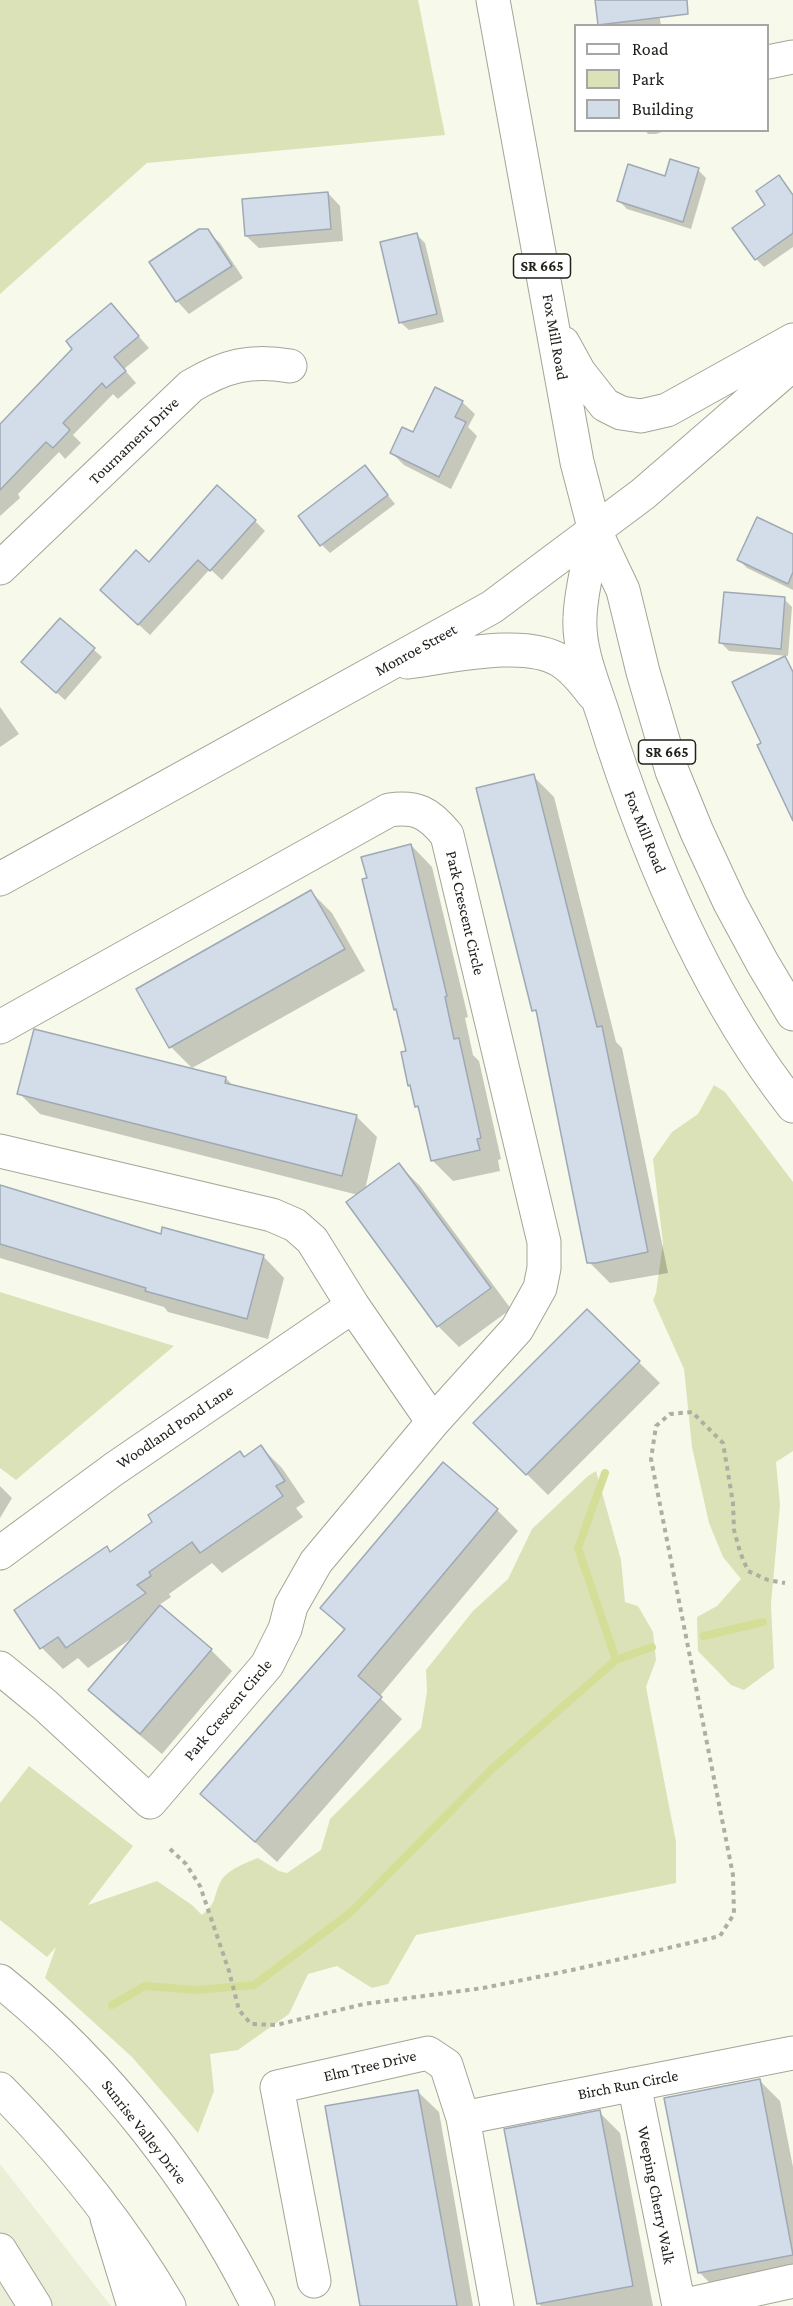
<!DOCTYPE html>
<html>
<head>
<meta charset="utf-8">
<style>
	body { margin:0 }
	#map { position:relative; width:793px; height:2306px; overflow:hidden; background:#f7faea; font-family:"Crimson Pro",serif }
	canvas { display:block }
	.legend { position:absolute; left:574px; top:24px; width:195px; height:108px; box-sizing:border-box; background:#fff; border:2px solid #a6a6a4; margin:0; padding:8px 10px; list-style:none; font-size:18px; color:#20211b }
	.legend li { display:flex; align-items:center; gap:12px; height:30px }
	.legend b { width:30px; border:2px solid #a6a6a4 }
</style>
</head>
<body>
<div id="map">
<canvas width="793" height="2306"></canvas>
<ul class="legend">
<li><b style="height:8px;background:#fff"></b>Road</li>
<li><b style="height:16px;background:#dce2b8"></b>Park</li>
<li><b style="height:16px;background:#d3ddea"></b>Building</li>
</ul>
</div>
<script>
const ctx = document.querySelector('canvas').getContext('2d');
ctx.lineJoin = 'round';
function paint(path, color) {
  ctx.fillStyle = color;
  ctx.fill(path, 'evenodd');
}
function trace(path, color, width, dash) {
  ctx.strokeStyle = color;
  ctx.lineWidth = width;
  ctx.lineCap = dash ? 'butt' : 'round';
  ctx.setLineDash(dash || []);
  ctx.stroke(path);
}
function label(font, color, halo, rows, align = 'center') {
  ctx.font = font + ' "Crimson Pro",serif';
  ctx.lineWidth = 4.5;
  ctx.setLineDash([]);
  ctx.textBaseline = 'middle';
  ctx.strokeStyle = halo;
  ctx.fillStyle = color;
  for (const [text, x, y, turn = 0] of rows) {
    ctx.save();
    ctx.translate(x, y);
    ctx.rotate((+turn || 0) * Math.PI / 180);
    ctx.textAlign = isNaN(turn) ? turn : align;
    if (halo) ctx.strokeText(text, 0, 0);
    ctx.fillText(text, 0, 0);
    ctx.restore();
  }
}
paint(new Path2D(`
	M 0,2164 L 111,2306 L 0,2306 Z`), '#ebefd7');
paint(new Path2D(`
	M 0,0 L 418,0 L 445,135 L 147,163 L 0,294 Z
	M 714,1085 L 725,1092 L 793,1182 L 793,1451 L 776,1462 L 780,1505 L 771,1604 L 774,1668 L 744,1690 L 731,1685 L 698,1651 L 697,1617 L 717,1606 L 741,1579 L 723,1557 L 709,1523 L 692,1447 L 684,1369 L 653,1300 L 656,1293 L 663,1243 L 653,1159 L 672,1132 L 698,1114 Z
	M 0,1292 L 174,1346 L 16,1480 L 0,1468 Z
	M 596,1471 L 621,1560 L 625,1602 L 638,1606 L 653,1632 L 656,1660 L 646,1687 L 676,1842 L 676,1883 L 416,1935 L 388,1984 L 372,1988 L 337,1966 L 308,1974 L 289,2014 L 238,2050 L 210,2054 L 214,2091 L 198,2133 L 132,2057 L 45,1978 L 56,1947 L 47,1957 L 0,1920 L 0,1803 L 29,1766 L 133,1846 L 88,1905 L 157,1881 L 192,1905 L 202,1915 C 219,1900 212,1898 221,1881 C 227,1870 247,1862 258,1858 L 279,1871 L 287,1873 L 321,1850 L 330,1819 L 421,1728 L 427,1692 L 426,1670 L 473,1611 L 508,1579 L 532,1529 L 588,1476 Z`), '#dce2b8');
paint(new Path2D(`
	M 597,0 L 657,0 L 661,26 L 600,26 Z
	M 645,130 L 667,130 L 656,134 L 648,134 Z
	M 698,170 L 706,178 L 691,229 L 627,209 L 619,201 Z
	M 779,177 L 793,194 L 793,247 L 764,267 L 756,259 L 767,205 Z
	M 328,193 L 340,206 L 343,241 L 259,248 L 246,236 Z
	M 207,231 L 220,243 L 243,278 L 189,314 L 177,301 Z
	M 417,235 L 425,243 L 444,322 L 409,330 L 400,322 Z
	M 111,305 L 149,348 L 124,369 L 136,383 L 118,399 L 113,394 L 73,435 L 81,443 L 65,459 L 59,452 L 18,494 L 20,498 L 0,516 L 0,442 Z
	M 462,402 L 475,414 L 468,427 L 477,436 L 451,489 L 404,465 L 392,453 L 414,434 Z
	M 365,467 L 395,504 L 330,553 L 322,545 Z
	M 255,521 L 265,531 L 222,580 L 210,569 L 150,635 L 112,600 L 149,564 Z
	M 793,536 L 793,590 L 747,568 L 739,560 Z
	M 784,599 L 792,607 L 788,656 L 729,651 L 721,643 Z
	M 60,620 L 102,657 L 65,700 L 31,670 Z
	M 0,707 L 19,734 L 0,747 Z
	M 533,776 L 554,797 L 616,1042 L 622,1048 L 668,1273 L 610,1283 L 589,1262 L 538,1015 L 534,1010 Z
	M 411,845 L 432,867 L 468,1017 L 465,1018 L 473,1055 L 479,1061 L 501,1159 L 498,1160 L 500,1171 L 453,1181 L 432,1160 L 421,1110 L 416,1106 L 410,1085 L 408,1053 L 399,1013 L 395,1009 L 369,879 Z
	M 311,892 L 332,913 L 365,971 L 192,1068 L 171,1047 L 138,989 Z
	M 226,1078 L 234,1087 L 356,1116 L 377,1137 L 365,1190 L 399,1165 L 420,1186 L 511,1309 L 459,1347 L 438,1326 L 358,1195 L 40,1114 L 19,1093 Z
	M 0,1187 L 162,1236 L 263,1256 L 284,1278 L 268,1339 L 168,1312 L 164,1307 L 0,1258 Z
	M 587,1311 L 660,1383 L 548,1495 L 475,1423 Z
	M 261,1447 L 282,1468 L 305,1502 L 296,1508 L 303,1517 L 222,1573 L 212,1563 L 169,1594 L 171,1597 L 159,1605 L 211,1650 L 232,1671 L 162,1754 L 111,1711 L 90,1690 L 135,1636 L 88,1668 L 78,1658 L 63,1669 L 42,1648 L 107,1548 L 111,1553 Z
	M 443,1464 L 497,1510 L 518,1531 L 379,1697 L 402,1719 L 277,1862 L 202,1794 L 345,1631 L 322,1608 Z
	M 0,1486 L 12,1498 L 0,1518 Z
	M 759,2080 L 780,2101 L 793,2167 L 793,2280 L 720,2293 L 699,2272 Z
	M 417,2091 L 439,2112 L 473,2306 L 362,2306 Z
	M 599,2112 L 620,2133 L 653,2306 L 541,2306 L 539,2304 L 506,2130 Z`), '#0003');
trace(new Path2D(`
	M 704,1636 L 763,1622
	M 616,1660 L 652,1647
	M 112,2005 L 145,1986 L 196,1990 L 254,1985 L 350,1913 L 494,1767 L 616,1660 L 578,1548 L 605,1473`), '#d5de96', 8);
const building = new Path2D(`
	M 595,0 L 687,0 L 688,14 L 598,25 Z
	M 670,159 L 699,168 L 683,222 L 617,201 L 628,164 L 665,176 Z
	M 779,175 L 793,195 L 793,233 L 755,260 L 732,228 L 765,205 L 756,191 Z
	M 328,192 L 331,229 L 245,236 L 242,199 Z
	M 199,229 L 208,229 L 232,266 L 176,302 L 149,262 Z
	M 417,233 L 437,314 L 399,323 L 380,242 Z
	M 111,303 L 139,336 L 114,357 L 126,371 L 106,388 L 102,383 L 63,423 L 70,430 L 53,448 L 46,442 L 0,490 L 0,424 L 72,349 L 66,341 Z
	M 435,387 L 463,401 L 455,417 L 466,422 L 439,477 L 390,453 L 402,427 L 413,432 Z
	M 365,465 L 388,495 L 320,546 L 298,516 Z
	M 217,485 L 256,520 L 210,571 L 198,560 L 138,625 L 100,590 L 136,550 L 149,562 Z
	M 757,517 L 793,534 L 793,572 L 788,584 L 737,560 Z
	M 724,592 L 785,597 L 781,649 L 719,643 Z
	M 60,618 L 95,648 L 56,693 L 21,662 Z
	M 785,656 L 793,672 L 793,821 L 757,745 L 761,743 L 732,682 Z
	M 534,774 L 597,1027 L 602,1026 L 648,1252 L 596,1263 L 587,1263 L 536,1010 L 532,1011 L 476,788 Z
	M 411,844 L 447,996 L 445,997 L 454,1039 L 459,1038 L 481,1138 L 477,1139 L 480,1150 L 431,1161 L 418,1106 L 415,1107 L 410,1085 L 408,1086 L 401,1052 L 406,1051 L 396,1009 L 394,1010 L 362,879 L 367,878 L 361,857 Z
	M 311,890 L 345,949 L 169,1048 L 136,989 Z
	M 34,1029 L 226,1077 L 225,1083 L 357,1115 L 342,1176 L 17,1094 Z
	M 399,1163 L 491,1288 L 437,1327 L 346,1202 Z
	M 0,1185 L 161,1234 L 162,1227 L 264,1255 L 247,1319 L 145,1291 L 146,1288 L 0,1244 Z
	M 587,1309 L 640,1361 L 526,1475 L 473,1423 Z
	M 261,1445 L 285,1481 L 276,1486 L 283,1496 L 200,1553 L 192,1542 L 149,1572 L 151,1576 L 137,1585 L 146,1593 L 66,1648 L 58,1637 L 40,1649 L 14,1610 L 107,1546 L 110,1552 L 152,1522 L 148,1515 L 240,1451 L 244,1457 Z
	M 443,1462 L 498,1509 L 358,1676 L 382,1697 L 255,1842 L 200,1794 L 345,1629 L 320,1608 Z
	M 160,1605 L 212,1649 L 140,1734 L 88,1690 Z
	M 760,2079 L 793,2255 L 698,2273 L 664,2098 Z
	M 418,2090 L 457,2306 L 360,2306 L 325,2106 Z
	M 600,2110 L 633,2286 L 537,2304 L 504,2129 Z`);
paint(building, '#d3ddea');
trace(building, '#9fa9b5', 1.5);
const minor = new Path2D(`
	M 768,62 L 793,57
	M 0,568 L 191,386 C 225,366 250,359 290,366
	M 0,1027 L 389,810 C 417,806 429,813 447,835 L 544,1242 L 544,1268 L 540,1288 L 517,1329 L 433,1422 L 316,1562 L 291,1606 L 285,1629 L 267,1665 L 150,1802 L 45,1705 L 0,1668
	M 0,1151 L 272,1215 L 295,1225 L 312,1240 L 353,1306 L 433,1422
	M 0,1553 L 114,1469 L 353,1306
	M 634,2084 L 679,2306
	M 463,2118 L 793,2053
	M 107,2218 L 134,2306
	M 0,2250 L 35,2306
	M 314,2281 L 277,2087 L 428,2053 L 446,2065 L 463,2118 L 497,2306
	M 681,2306 L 793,2281`);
const major = new Path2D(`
	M 493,0 L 577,462 L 595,531 L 623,590 L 643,672 L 672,771 L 697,832 L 730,903 L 763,964 L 793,1014
	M 563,343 L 579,372 L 605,405 L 621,413 L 641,416 L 667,410 L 793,340
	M 595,531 C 590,559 581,588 580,617 C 578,649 593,683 603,714 C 645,849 705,994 793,1106
	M 407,662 C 449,657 525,638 561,661 C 574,669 584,682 593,694
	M 0,879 L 492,607 L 643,494 L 793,364
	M 0,1981 C 107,2067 197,2183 258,2306
	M 0,2089 C 64,2154 123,2227 169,2306`);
trace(minor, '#a3a597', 35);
trace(major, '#a3a597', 35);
trace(new Path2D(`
	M 170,1849 L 186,1864 L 200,1886 L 229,1971 L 239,2010 L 251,2024 L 276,2025 L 364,2004 L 483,1988 L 577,1969 L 720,1936 L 734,1914 L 733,1875 L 651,1459 L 656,1426 L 670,1414 L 692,1412 L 723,1443 L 733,1503 L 734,1530 L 740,1552 L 748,1571 L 768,1580 L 785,1583`), '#acafa2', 4, [4.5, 4.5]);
trace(minor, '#fff', 33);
trace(major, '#fff', 33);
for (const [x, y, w] of [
	[542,266,57],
	[667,752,57]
]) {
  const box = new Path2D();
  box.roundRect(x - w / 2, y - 12, w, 24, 4.5);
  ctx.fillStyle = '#fff';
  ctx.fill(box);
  trace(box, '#20211b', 1.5);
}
label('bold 15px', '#20211b', null, [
	["SR 665",542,266],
	["SR 665",667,752]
]);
label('16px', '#20211b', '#fff', [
	["Fox Mill Road",555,337,80],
	["Tournament Drive",134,441,-44],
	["Monroe Street",416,650,-29],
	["Fox Mill Road",645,832,68],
	["Park Crescent Circle",465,913,77],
	["Woodland Pond Lane",175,1427,-34],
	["Park Crescent Circle",228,1710,-50],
	["Elm Tree Drive",370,2066,-13],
	["Birch Run Circle",628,2085,-11],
	["Sunrise Valley Drive",144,2132,52],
	["Weeping Cherry Walk",656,2195,79]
]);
</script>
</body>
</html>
